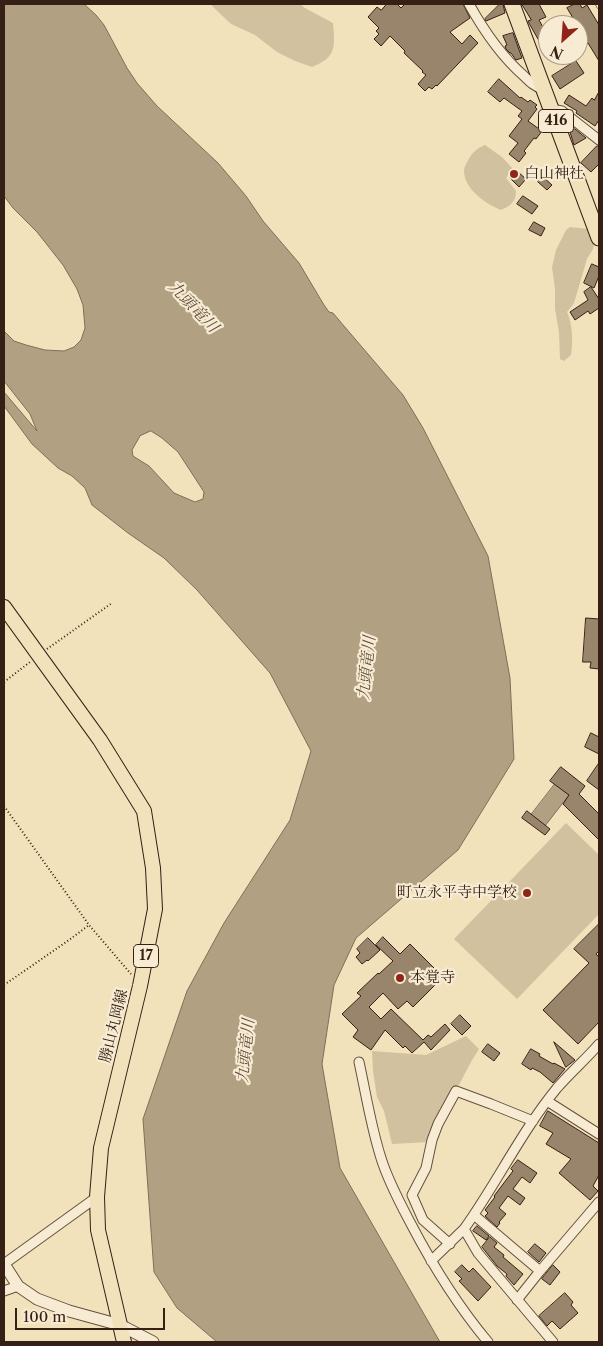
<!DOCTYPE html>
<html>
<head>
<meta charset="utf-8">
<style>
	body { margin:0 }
	#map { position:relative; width:603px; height:1346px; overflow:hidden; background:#f2e2bb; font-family:"Libre Caslon Text",serif }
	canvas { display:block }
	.frame { position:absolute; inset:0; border:5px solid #362015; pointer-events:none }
	.north { position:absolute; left:538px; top:15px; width:50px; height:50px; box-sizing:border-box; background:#f7ecd3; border:1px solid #aa9a87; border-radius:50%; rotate:206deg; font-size:14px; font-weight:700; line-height:20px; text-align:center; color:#362015 }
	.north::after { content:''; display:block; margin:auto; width:18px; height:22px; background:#8f2418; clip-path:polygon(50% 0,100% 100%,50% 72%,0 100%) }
	.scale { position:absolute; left:15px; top:1308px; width:150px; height:22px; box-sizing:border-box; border:2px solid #362015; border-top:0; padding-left:6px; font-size:15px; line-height:18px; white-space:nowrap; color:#362015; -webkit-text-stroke:4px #f7ecd3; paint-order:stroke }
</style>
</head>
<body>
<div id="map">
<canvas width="603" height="1346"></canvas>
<div class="frame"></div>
<div class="north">N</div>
<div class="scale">100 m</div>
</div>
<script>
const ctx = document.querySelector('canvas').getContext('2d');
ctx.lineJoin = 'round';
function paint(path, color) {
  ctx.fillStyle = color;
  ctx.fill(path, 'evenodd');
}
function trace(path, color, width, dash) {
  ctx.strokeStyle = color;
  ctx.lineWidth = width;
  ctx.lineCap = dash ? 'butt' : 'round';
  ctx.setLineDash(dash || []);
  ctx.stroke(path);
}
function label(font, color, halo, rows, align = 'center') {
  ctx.font = font + ' "Libre Caslon Text","Noto Serif JP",serif';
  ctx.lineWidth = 4.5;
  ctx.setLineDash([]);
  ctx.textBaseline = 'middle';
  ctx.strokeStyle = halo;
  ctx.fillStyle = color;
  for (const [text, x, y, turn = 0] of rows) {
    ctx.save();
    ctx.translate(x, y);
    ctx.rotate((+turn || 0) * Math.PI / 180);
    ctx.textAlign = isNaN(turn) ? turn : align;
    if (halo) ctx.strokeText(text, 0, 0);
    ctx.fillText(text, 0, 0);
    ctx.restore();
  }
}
paint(new Path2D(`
	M 210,4 L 300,4 L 305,8 L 333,23 C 335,47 337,57 312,67 L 295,61 L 277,52 L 255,35 L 231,24 Z
	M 485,145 L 502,157 L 513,169 L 506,178 L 516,191 C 516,202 510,206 501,210 C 486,204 464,189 464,171 C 464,166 468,161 470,157 C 475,150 478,148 485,145 Z
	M 570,227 L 588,229 L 594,245 L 593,249 L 587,259 L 574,303 L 567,312 C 573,325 573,342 571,355 L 564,361 L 560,359 L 559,332 L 555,309 L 555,289 L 552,267 L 556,250 L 566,230 Z
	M 566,823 L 599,855 L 599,914 L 517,999 L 454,939 Z
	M 466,1036 L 479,1049 L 471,1062 L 429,1142 L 392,1144 L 384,1111 L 377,1097 L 373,1071 L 372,1051 L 426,1055 Z`), '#d2c19f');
const water = new Path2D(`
	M 4,4 L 84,4 L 96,15 L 104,25 L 127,68 L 137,83 L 157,106 L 218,163 L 246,196 L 263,221 L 299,263 L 324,305 L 329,312 L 333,313 L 344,326 L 403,395 L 423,428 L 488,556 L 510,678 L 514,759 L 458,850 L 356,938 L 334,985 L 322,1064 L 340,1168 L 440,1342 L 217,1342 L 177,1308 L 154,1272 L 143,1119 L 187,991 L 224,923 L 290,820 L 311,751 L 270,673 L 197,590 L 164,558 L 128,533 L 92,505 L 85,488 L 72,476 L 58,468 L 32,444 L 4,406 L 4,392 L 37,431 L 30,414 L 4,381 L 4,331 L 14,341 L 26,345 L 45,350 L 64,351 L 74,347 L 81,340 L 85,328 L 83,305 L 77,289 L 63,265 L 37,232 L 13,208 L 4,196 ZM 151,431 L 162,438 L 178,452 L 204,492 L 203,499 L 195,502 L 174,493 L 149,466 L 133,456 L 132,450 L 140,436 Z
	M 555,784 L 569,795 L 545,826 L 531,815 Z`);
paint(water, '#b2a083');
trace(water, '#806d57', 1);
const building = new Path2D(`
	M 387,4 L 397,4 L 401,8 L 405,4 L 463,4 L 470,18 L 450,32 L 462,44 L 470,35 L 478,43 L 437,86 L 436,85 L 432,89 L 429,87 L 425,91 L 418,84 L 426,75 L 422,72 L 423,71 L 404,53 L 405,51 L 390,36 L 381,46 L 374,39 L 379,34 L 376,31 L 379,28 L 368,17 L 377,7 L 381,10 Z
	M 500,4 L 503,4 L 505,13 L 486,21 L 485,19 Z
	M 522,4 L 539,4 L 546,17 L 539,20 L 548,36 L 548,42 L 542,46 L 530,25 L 528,21 L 531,20 Z
	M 575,4 L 580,4 L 582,8 L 587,5 L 599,25 L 599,61 L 588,43 L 584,46 L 578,36 L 582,33 L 567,8 Z
	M 513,33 L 522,58 L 516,60 L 511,53 L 510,53 L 506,49 L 505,46 L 507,45 L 503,36 Z
	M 576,61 L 584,73 L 560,89 L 552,76 Z
	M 499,79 L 520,98 L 521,97 L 528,102 L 530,100 L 537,105 L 535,107 L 537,109 L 528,121 L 542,131 L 536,139 L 534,138 L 524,151 L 526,153 L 519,162 L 509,154 L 518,143 L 509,136 L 522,119 L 518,116 L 522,111 L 504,98 L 500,102 L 488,92 Z
	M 599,92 L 599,120 L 595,126 L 576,113 L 577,111 L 564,103 L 569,95 L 586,106 L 592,98 L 594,100 Z
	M 575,129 L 586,138 L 574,145 L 570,132 Z
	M 597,146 L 599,146 L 599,164 L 591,172 L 581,163 Z
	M 517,171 L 526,179 L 519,187 L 510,178 Z
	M 543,177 L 552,185 L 547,190 L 538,182 Z
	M 523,196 L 538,206 L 532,214 L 517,204 Z
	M 534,222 L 545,228 L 541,236 L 529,230 Z
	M 592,264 L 599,267 L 599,276 L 594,288 L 584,283 Z
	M 591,287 L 599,299 L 599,308 L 590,314 L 588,311 L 575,320 L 570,312 L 588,300 L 584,292 Z
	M 586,618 L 599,619 L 599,669 L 590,668 L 591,662 L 583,662 Z
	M 591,733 L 599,737 L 599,754 L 585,747 Z
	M 599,763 L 599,790 L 587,781 Z
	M 561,767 L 585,786 L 579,794 L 599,814 L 599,840 L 563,804 L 569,795 L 550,781 Z
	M 527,811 L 550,829 L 545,835 L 522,818 Z
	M 599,924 L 599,951 L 596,954 L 599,957 L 599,1022 L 578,1044 L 543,1010 L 589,963 L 574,949 Z
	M 383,937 L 400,954 L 410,944 L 443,977 L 413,1007 L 407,1001 L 398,1009 L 383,993 L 369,1007 L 381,1019 L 391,1009 L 423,1040 L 428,1035 L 431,1037 L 445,1024 L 450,1030 L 431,1050 L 424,1042 L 412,1053 L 405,1046 L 403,1048 L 385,1030 L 371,1050 L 353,1037 L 358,1030 L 342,1014 L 361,996 L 357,993 L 378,973 L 379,974 L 393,961 L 376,945 Z
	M 368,938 L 380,950 L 368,961 L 367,960 L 362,964 L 356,957 L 360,953 L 357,949 Z
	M 460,1015 L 471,1026 L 462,1035 L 451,1024 Z
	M 554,1042 L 575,1060 L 566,1067 Z
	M 488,1044 L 500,1053 L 494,1061 L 482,1052 Z
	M 531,1049 L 540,1054 L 539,1056 L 553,1064 L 554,1063 L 565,1069 L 553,1083 L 540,1072 L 532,1068 L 531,1070 L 522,1064 Z
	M 548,1111 L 599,1143 L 599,1175 L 593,1186 L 598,1191 L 590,1200 L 559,1173 L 571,1159 L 546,1144 L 553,1133 L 540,1126 Z
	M 518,1160 L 537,1173 L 530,1183 L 522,1177 L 513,1189 L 525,1198 L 520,1205 L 508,1196 L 499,1208 L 506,1214 L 499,1222 L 500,1223 L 497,1227 L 485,1216 L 488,1213 L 485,1210 L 495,1197 L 494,1196 L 513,1171 L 511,1169 Z
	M 477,1226 L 489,1236 L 486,1240 L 473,1231 Z
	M 490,1237 L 497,1243 L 494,1247 L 504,1255 L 503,1257 L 523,1274 L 514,1285 L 506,1276 L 507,1274 L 497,1266 L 482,1247 Z
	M 535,1244 L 546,1253 L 539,1262 L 528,1252 Z
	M 462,1265 L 469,1272 L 473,1268 L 491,1287 L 478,1301 L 459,1281 L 462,1279 L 455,1272 Z
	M 553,1265 L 560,1272 L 550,1285 L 542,1279 Z
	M 565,1293 L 573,1302 L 571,1305 L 578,1313 L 560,1329 L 552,1321 L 547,1326 L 539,1316 Z`);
paint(building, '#98856b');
trace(building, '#362015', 1);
const service = new Path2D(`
	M 598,4 L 599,6`);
const minor = new Path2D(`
	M 469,4 C 484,31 501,56 524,76 C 530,82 535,87 543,89
	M 551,109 L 562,111 L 599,140
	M 359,1062 C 366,1094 371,1127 381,1158 C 388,1181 400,1203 411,1224 C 433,1266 458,1306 488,1342
	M 547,1101 L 599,1134
	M 474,1215 L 540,1271
	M 450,1244 L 423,1220 L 412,1195 L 426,1168 L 432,1140 L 438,1124 L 456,1091 L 491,1104 L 533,1121
	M 431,1261 L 464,1229
	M 4,1264 L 97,1197
	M 4,1291 L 18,1286
	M 517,1300 L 540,1271 L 599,1202
	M 553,1342 L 478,1253 L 464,1229 C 497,1183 521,1132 557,1088 C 570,1073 586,1059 599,1044`);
const tertiary = new Path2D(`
	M 4,1264 L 18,1286 L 37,1299 L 69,1311 L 120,1325 L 153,1342`);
const primary = new Path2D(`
	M 4,607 L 100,740 L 144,811 L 153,868 L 155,909 L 140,986 L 101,1148 L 97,1197 L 98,1230 L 124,1342`);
const trunk = new Path2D(`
	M 512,4 L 599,238`);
trace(service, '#65503e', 6);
trace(minor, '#65503e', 11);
trace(tertiary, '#65503e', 13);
trace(primary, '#362015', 16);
trace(trunk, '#362015', 17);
trace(new Path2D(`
	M 47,649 L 112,603
	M 4,682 L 30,662
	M 4,806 L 89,925 L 131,974
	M 4,985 L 69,940 L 89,925`), '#362015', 2, [1, 2.5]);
trace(service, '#f7ecd3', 4.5);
trace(minor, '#f7ecd3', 9);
trace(tertiary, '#f7ecd3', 11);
trace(primary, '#f2e2bb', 14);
trace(trunk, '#f2e2bb', 15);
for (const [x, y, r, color] of [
	[514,174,5,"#8f2418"],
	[527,893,5,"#8f2418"],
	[400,978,5,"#8f2418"]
]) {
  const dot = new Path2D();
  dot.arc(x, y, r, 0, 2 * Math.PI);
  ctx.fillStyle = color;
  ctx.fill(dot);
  trace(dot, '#f7ecd3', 2);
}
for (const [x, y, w] of [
	[556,121,35],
	[146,956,25]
]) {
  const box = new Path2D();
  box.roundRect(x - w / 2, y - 11.5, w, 23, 4);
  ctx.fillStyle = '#f7ecd3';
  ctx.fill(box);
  trace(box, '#362015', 1);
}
label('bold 14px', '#362015', null, [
	["416",556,121],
	["17",146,956]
]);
label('15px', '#362015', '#f7ecd3', [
	["白山神社",524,174],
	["町立永平寺中学校",517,893,"right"],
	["本覚寺",410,978]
], 'left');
label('15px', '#362015', '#f7ecd3', [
	["勝山丸岡線",114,1026,-76]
]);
label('italic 16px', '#614d3c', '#f7ecd3', [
	["九頭竜川",193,307,46],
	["九頭竜川",367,668,-84],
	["九頭竜川",246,1051,-84]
]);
</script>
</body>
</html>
